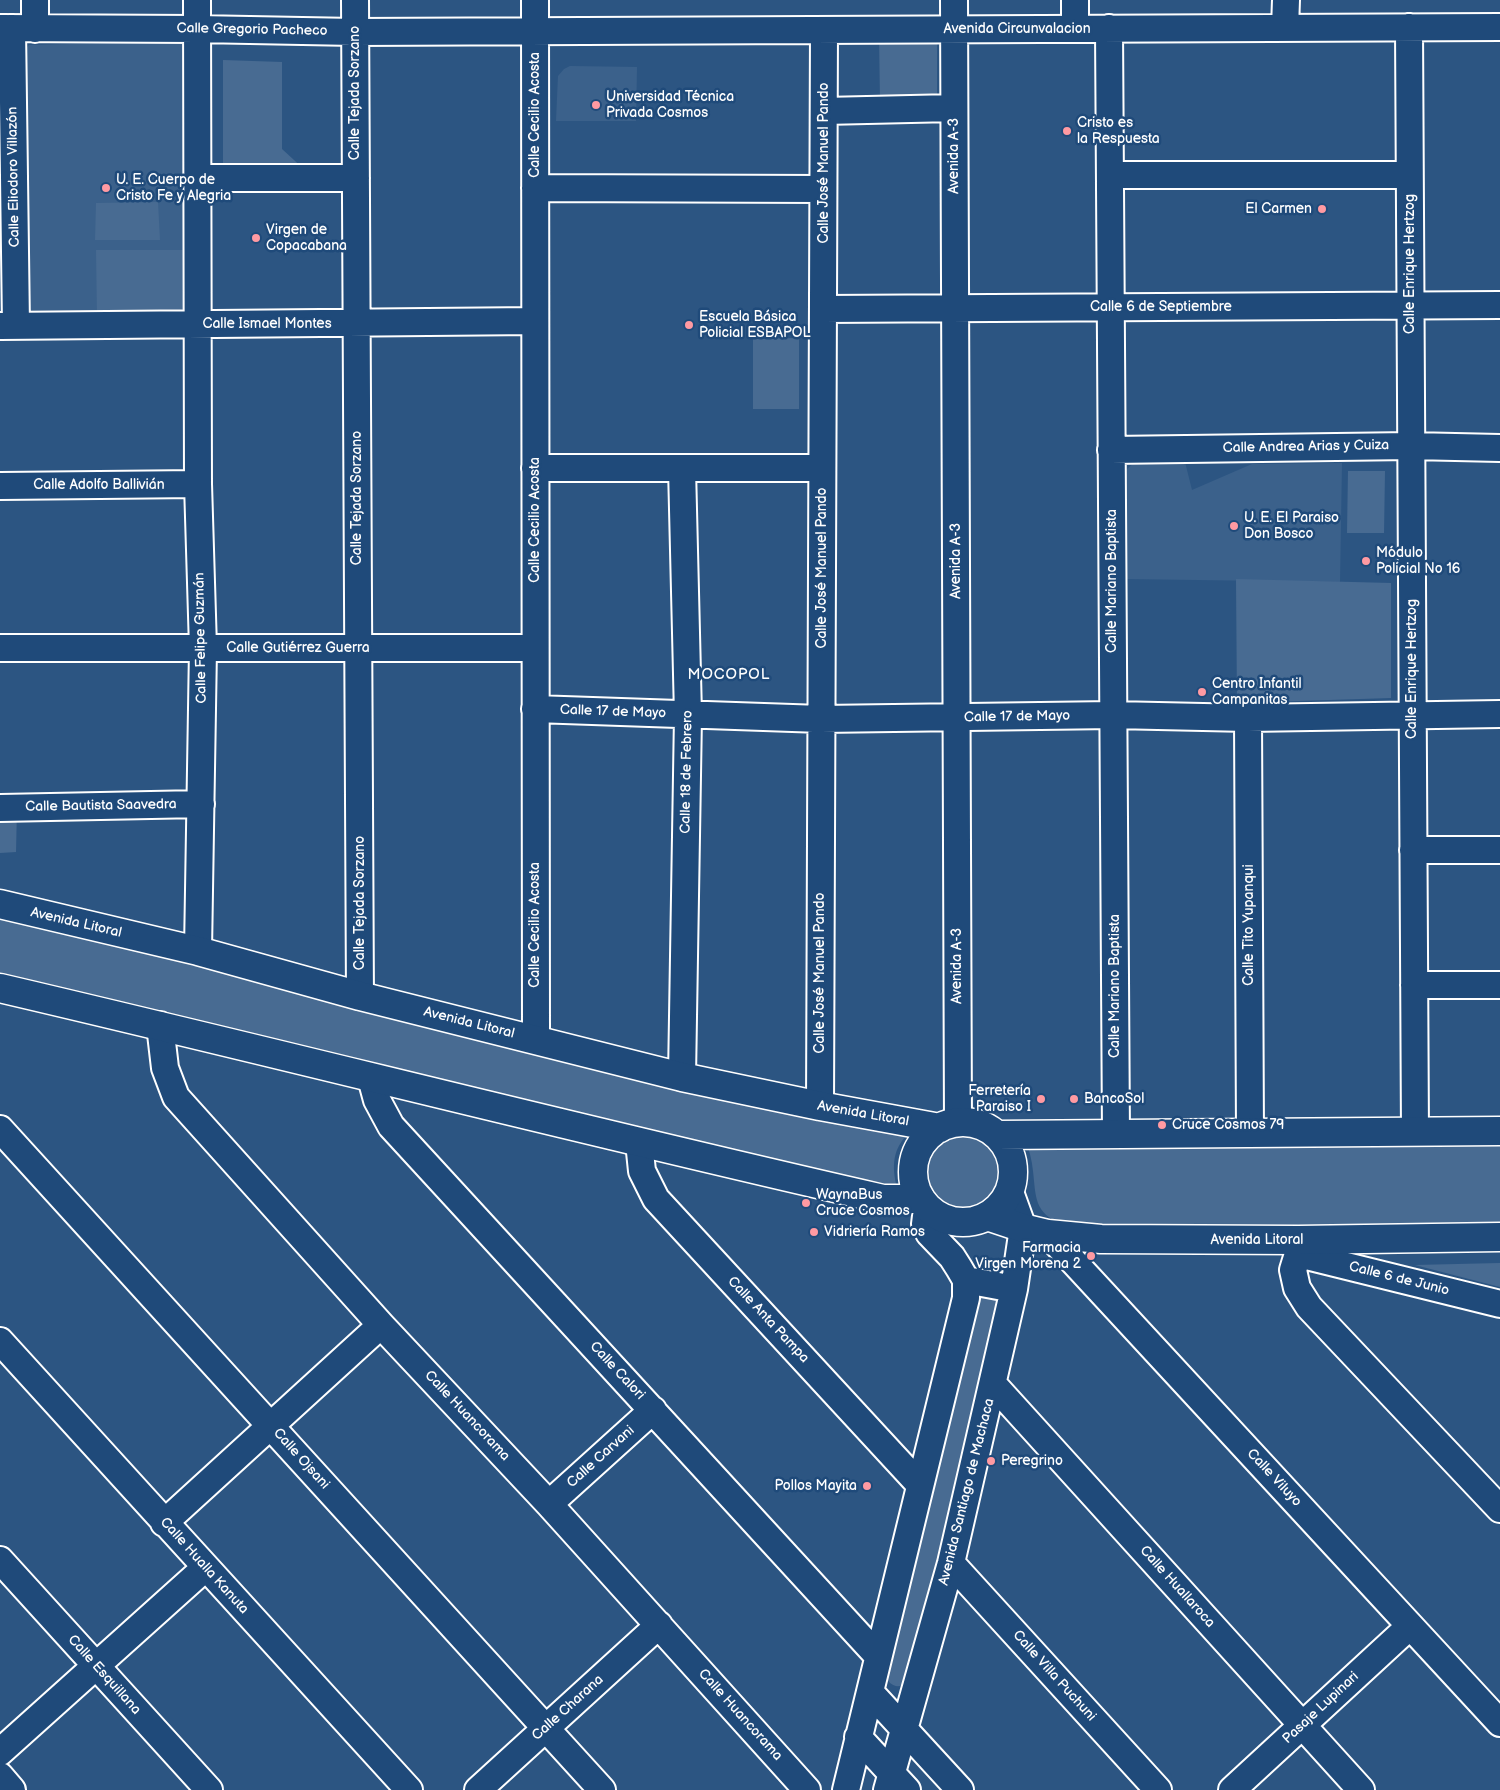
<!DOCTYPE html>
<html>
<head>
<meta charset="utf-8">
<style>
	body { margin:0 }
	canvas { display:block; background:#2c5582 }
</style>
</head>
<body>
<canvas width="1500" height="1790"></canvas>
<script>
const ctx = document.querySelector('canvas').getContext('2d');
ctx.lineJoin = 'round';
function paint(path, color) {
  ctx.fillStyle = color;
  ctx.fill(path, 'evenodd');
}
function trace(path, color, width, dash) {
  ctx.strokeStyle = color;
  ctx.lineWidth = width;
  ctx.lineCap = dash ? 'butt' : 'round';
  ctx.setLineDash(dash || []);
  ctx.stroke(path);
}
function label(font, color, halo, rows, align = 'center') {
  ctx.font = font + ' "Balsamiq Sans",sans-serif';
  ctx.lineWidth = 5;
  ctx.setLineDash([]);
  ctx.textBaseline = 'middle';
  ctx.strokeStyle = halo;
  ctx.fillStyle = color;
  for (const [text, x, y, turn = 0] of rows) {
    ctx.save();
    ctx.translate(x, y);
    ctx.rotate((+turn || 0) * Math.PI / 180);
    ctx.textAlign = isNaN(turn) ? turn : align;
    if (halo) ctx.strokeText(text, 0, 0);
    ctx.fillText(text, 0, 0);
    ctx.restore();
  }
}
paint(new Path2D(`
	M 189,41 L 188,304 L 179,312 L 29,318 L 24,50 L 29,45 Z
	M 570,66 L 637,67 L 636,121 L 556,121 L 558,76 L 564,69 Z
	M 1135,462 L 1185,462 L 1192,490 L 1252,464 L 1342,463 L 1340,582 L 1126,579 L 1126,470 Z`), '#3b618b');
paint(new Path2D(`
	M 937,30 L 937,99 L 880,101 L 879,33 Z
	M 223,60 L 282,62 L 282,149 L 306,171 L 223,172 Z
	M 158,202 L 160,240 L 95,240 L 96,203 Z
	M 96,250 L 188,250 L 188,304 L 179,312 L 97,317 Z
	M 799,338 L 799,409 L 753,409 L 753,339 Z
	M 1348,471 L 1385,471 L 1384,533 L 1347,533 Z
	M 1236,579 L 1391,583 L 1391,698 L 1237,703 Z
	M 0,807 L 17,807 L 16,852 L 0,853 Z
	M 0,912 L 907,1135 C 891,1151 892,1171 898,1191 L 0,974 Z
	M922 1171a38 38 0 1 1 76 0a38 38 0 1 1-76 0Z
	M 1500,1137 L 1500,1226 L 1208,1227 L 1062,1224 C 1034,1213 1036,1197 1033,1171 C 1032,1160 1029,1150 1026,1140 Z
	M 1500,1263 L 1500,1287 L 1415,1265 Z
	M 984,1296 L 998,1299 L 1001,1302 L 912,1680 C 899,1690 890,1688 884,1673 L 978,1300 Z`), '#486b92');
const minor = new Path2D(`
	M 35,0 L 35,29
	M 197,0 L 198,484 L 203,648 L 198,951
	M 355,0 L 360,996
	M 535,0 L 536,1039
	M 954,0 L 958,1122
	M 1409,27 L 1415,1132
	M 0,28 L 197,29 L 355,32 L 1500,27
	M 12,28 L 16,326
	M 1109,28 L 1116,1134
	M 1285,28 L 1286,0
	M 1075,29 L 1075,0
	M 824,111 L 954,108
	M 1110,175 L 1409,175
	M 197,178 L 356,178
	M 535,188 L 823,189
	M 823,309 L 1500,305
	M 0,326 L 535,321
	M 1111,450 L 1411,446 L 1500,448
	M 535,468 L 822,468
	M 682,468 L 688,715 L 682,1077
	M 0,486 L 198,484
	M 0,648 L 535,648
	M 535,709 L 821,719 L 1113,715 L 1248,718 L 1500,714
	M 1248,718 L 1250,1133
	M 0,808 L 201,804
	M 1413,850 L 1500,850
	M 1414,985 L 1500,985
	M 160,1025 L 165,1068 L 176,1097 L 381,1325 L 549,1504 L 807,1790
	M 371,1078 L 377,1100 L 391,1126 L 877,1655
	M 820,1106 L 824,30
	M 0,1129 L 602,1790
	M 639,1142 L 642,1171 L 656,1199 L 920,1485
	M 1048,1234 L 1500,1723
	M 1298,1240 L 1298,1254 L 1293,1270 L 1297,1288 L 1309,1307 L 1500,1509
	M 1298,1254 L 1500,1304
	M 966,1280 L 1014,1289
	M 0,1341 L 409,1790
	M 993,1384 L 1361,1790
	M 549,1504 L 653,1410
	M 164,1523 L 381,1325
	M 0,1560 L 209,1790
	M 951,1563 L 1158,1790
	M 870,1692 L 960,1790
	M 858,1737 L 907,1790
	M 0,1752 L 205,1568
	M 0,1776 L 12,1790
	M 478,1790 L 659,1625
	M 846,1790 L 966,1298 L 966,1280 L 959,1268 L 952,1257 L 929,1233 L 925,1224 L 926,1216 L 930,1210
	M 887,1790 L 951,1563 L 1014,1289 L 1023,1228 L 1010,1192
	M 1232,1790 L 1410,1626`);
const major = new Path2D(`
	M 0,904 L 198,951 L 360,996 L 682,1077 L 820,1106 L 940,1128
	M 0,988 C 295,1057 588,1132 883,1199 L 921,1199
	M913 1172a50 50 0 1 1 100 0a50 50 0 1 1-100 0Z
	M 997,1135 L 1500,1131
	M 987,1216 L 1023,1228 L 1048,1234 L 1101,1239 L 1298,1240 L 1500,1237`);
trace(minor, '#fff', 30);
trace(major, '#fff', 31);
trace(minor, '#1f4a7a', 26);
trace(major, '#1f4a7a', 28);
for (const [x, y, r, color] of [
	[596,105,5,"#ff9aa2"],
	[1067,131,5,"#ff9aa2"],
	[106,188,5,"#ff9aa2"],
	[1322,209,5,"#ff9aa2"],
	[256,238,5,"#ff9aa2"],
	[689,325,5,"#ff9aa2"],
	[1234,526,5,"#ff9aa2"],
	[1366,561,5,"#ff9aa2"],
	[1202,692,5,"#ff9aa2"],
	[1041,1099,5,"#ff9aa2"],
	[1074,1099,5,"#ff9aa2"],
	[1162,1125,5,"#ff9aa2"],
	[806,1203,5,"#ff9aa2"],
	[814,1232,5,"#ff9aa2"],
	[1091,1256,5,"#ff9aa2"],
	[991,1461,5,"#ff9aa2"],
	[867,1486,5,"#ff9aa2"]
]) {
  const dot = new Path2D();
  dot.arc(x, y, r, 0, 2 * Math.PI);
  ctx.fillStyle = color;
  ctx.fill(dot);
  trace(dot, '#1f4a7a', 2);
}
label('14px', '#fff', '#1f4a7a', [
	["Avenida Circunvalacion",1017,29],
	["Calle Gregorio Pacheco",252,30,1],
	["Calle Tejada Sorzano",355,93,-90],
	["Calle Cecilio Acosta",535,115,-90],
	["Avenida A-3",954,156,-90],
	["Calle José Manuel Pando",824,163,-90],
	["Calle Eliodoro Villazón",14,177,-91],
	["Calle Enrique Hertzog",1410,264,-90],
	["Calle 6 de Septiembre",1161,307],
	["Calle Ismael Montes",267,324],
	["Calle Andrea Arias y Cuiza",1306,447,-1],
	["Calle Adolfo Ballivián",99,485],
	["Calle Tejada Sorzano",357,498,-90],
	["Calle Cecilio Acosta",535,520,-90],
	["Avenida A-3",956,561,-90],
	["Calle José Manuel Pando",822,568,-90],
	["Calle Mariano Baptista",1112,581,-90],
	["Calle Felipe Guzmán",201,638,-91],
	["Calle Gutiérrez Guerra",298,648],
	["Calle Enrique Hertzog",1412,669,-90],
	["Calle 17 de Mayo",613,712,2],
	["Calle 17 de Mayo",1017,717,-1],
	["Calle 18 de Febrero",687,772,-89],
	["Calle Bautista Saavedra",101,806,-1],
	["Calle Tejada Sorzano",360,903,-90],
	["Avenida Litoral",76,923,13],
	["Calle Cecilio Acosta",535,925,-90],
	["Calle Tito Yupanqui",1249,925,-90],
	["Avenida A-3",957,966,-90],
	["Calle José Manuel Pando",820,973,-90],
	["Calle Mariano Baptista",1115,986,-90],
	["Avenida Litoral",469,1023,14],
	["Avenida Litoral",863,1114,10],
	["Avenida Litoral",1257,1240],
	["Calle 6 de Junio",1399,1279,14],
	["Calle Anta Pampa",768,1320,47],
	["Calle Calori",617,1371,47],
	["Calle Huancorama",467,1416,47],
	["Calle Carvani",601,1457,-42],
	["Calle Ojsani",301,1459,48],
	["Calle Viluyo",1274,1478,47],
	["Avenida Santiago de Machaca",967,1492,-76],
	["Calle Hualla Kanuta",204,1566,48],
	["Calle Huallaroca",1177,1587,48],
	["Calle Esquillana",104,1675,48],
	["Calle Villa Puchuni",1054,1676,48],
	["Calle Charana",568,1708,-42],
	["Pasaje Lupinari",1321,1708,-43],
	["Calle Huancorama",740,1715,48]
]);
label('14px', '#fff', '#1f4a7a', [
	["Universidad Técnica",606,97],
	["Privada Cosmos",606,113],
	["Cristo es",1077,123],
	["la Respuesta",1077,139],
	["U. E. Cuerpo de",116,180],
	["Cristo Fe y Alegria",116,196],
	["El Carmen",1312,209,"right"],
	["Virgen de",266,230],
	["Copacabana",266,246],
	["Escuela Básica",699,317],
	["Policial ESBAPOL",699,333],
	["U. E. El Paraiso",1244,518],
	["Don Bosco",1244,534],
	["Módulo",1376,553],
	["Policial No 16",1376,569],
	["Centro Infantil",1212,684],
	["Campanitas",1212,700],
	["Ferretería",1031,1091,"right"],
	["Paraiso I",1031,1107,"right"],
	["BancoSol",1084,1099],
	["Cruce Cosmos 79",1172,1125],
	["WaynaBus",816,1195],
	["Cruce Cosmos",816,1211],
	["Vidriería Ramos",824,1232],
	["Farmacia",1081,1248,"right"],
	["Virgen Morena 2",1081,1264,"right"],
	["Peregrino",1001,1461],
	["Pollos Mayita",857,1486,"right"]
], 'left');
ctx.letterSpacing = '1px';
label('15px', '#fff', '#1f4a7a', [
	["MOCOPOL",729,675]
]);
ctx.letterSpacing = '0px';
</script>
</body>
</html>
